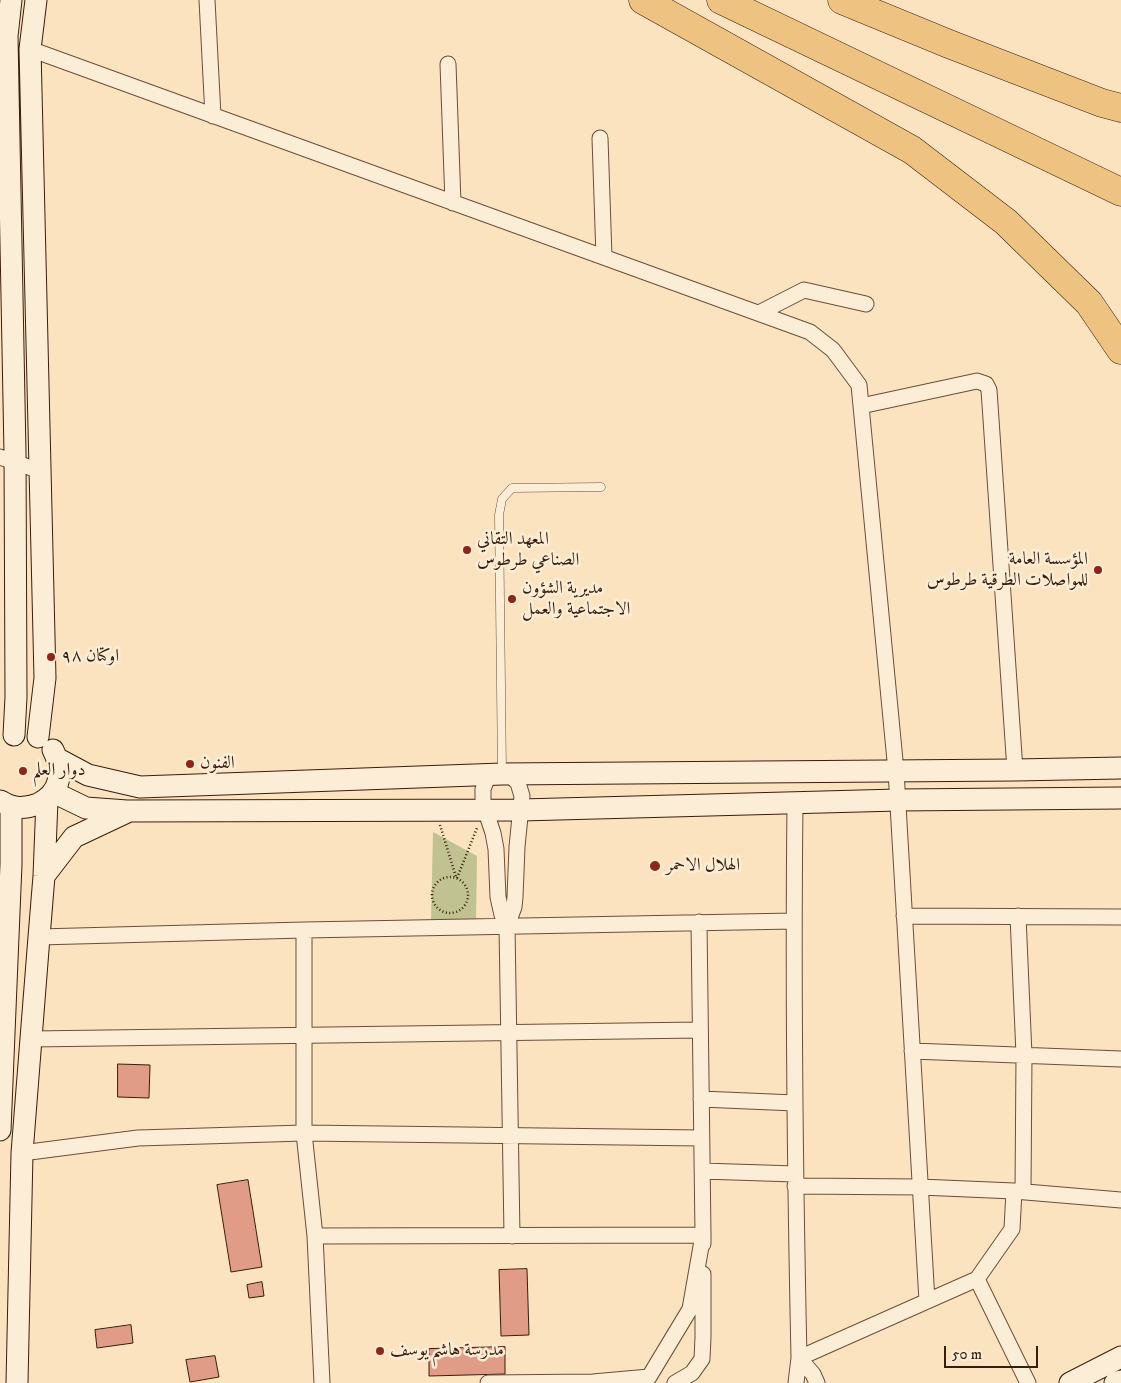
<!DOCTYPE html>
<html>
<head>
<meta charset="utf-8">
<style>
	body { margin:0 }
	#map { position:relative; width:1121px; height:1383px; overflow:hidden; background:#fbe3c0; font-family:"IM FELL DW Pica",serif }
	canvas { display:block }
	.scale { position:absolute; left:944px; top:1346px; width:94px; height:22px; box-sizing:border-box; border:2px solid #391d0c; border-top:0; padding-left:6px; font-size:15px; line-height:18px; white-space:nowrap; color:#391d0c; -webkit-text-stroke:4px #fcedd6; paint-order:stroke }
</style>
</head>
<body>
<div id="map">
<canvas width="1121" height="1383"></canvas>
<div class="scale">50 m</div>
</div>
<script>
const ctx = document.querySelector('canvas').getContext('2d');
ctx.lineJoin = 'round';
function paint(path, color) {
  ctx.fillStyle = color;
  ctx.fill(path, 'evenodd');
}
function trace(path, color, width, dash) {
  ctx.strokeStyle = color;
  ctx.lineWidth = width;
  ctx.lineCap = dash ? 'butt' : 'round';
  ctx.setLineDash(dash || []);
  ctx.stroke(path);
}
function label(font, color, halo, rows, align = 'center') {
  ctx.font = font + ' "IM FELL DW Pica",Amiri,serif';
  ctx.lineWidth = 5;
  ctx.setLineDash([]);
  ctx.textBaseline = 'middle';
  ctx.strokeStyle = halo;
  ctx.fillStyle = color;
  for (const [text, x, y, turn = 0] of rows) {
    ctx.save();
    ctx.translate(x, y);
    ctx.rotate((+turn || 0) * Math.PI / 180);
    ctx.textAlign = isNaN(turn) ? turn : align;
    if (halo) ctx.strokeText(text, 0, 0);
    ctx.fillText(text, 0, 0);
    ctx.restore();
  }
}
paint(new Path2D(`
	M 433,832 L 477,856 L 476,921 L 431,921 Z`), '#c0c391');
const building = new Path2D(`
	M 118,1064 L 150,1065 L 149,1098 L 118,1097 Z
	M 248,1180 L 262,1267 L 231,1272 L 217,1185 Z
	M 527,1269 L 529,1335 L 501,1336 L 499,1270 Z
	M 262,1282 L 264,1296 L 249,1298 L 247,1285 Z
	M 131,1325 L 133,1343 L 97,1348 L 95,1330 Z
	M 505,1347 L 505,1374 L 429,1376 L 429,1349 Z
	M 215,1356 L 219,1377 L 190,1382 L 186,1360 Z`);
paint(building, '#e09c86');
trace(building, '#391d0c', 1);
const lane = new Path2D(`
	M 502,773 L 499,515 L 502,499 L 512,488 L 601,487`);
const street = new Path2D(`
	M 207,0 L 213,116
	M 30,49 L 810,332 L 833,350 L 859,385 L 896,771 L 927,1301
	M 448,64 L 453,203
	M 600,138 L 604,257
	M 759,313 L 804,290 L 866,304
	M 861,406 L 977,381 L 986,384 L 989,390 L 1015,770
	M 0,457 L 40,471
	M 489,774 L 483,789 L 483,803 L 493,833 L 496,849 L 498,897 L 502,915 L 507,926
	M 509,774 L 518,783 L 522,796 L 517,847 L 515,897 L 514,907 L 507,926 L 512,1236
	M 795,803 C 793,988 795,1173 799,1358 L 796,1383
	M 904,916 L 1121,917
	M 1018,916 L 1024,1055 L 1023,1191
	M 304,930 L 304,1133 L 315,1236 L 322,1383
	M 39,937 L 304,930 L 794,921
	M 31,1039 L 700,1030
	M 912,1051 L 1121,1059
	M 701,1099 L 795,1103
	M 22,1153 L 138,1138 L 304,1133 L 701,1138
	M 702,1171 L 795,1174
	M 795,1186 L 920,1187 L 1014,1191 L 1012,1229 L 977,1279 L 799,1358
	M 1014,1191 L 1121,1200
	M 315,1236 L 703,1235 L 703,1244
	M 977,1279 L 1028,1383
	M 799,1358 L 813,1374 L 817,1383
	M 488,1383 L 593,1382 L 649,1377 L 690,1309 L 703,1235 L 699,922
	M 675,1383 L 692,1373 L 702,1359 L 703,1337 L 703,1274`);
const secondary = new Path2D(`
	M 11,0 L 7,36 L 15,453 L 16,697 L 14,735
	M 36,0 L 30,49 L 45,678 L 38,737
	M 58,759 L 88,775 L 140,787 L 502,774 L 1015,770 L 1121,768
	M 53,792 L 86,808 L 127,811 L 521,810 L 898,800 L 1121,798
	M 0,801 C 3,802 7,805 11,806 C 20,809 30,807 38,804 C 61,793 64,771 53,750
	M 44,876 L 74,837 L 127,812
	M 0,1130 L 11,864 L 11,806
	M 17,1383 L 22,1153 L 39,937 L 44,876 L 47,800
	M 1070,1383 L 1121,1357
	M 1115,1383 L 1121,1381`);
const highway = new Path2D(`
	M 643,0 L 912,150 L 1006,222 L 1089,303 L 1121,350
	M 721,0 L 1121,192
	M 842,0 L 949,44 L 1102,103 L 1121,108`);
trace(lane, '#6a4e39', 9);
trace(street, '#6a4e39', 17);
trace(secondary, '#391d0c', 23);
trace(highway, '#391d0c', 29);
trace(new Path2D(`
	M 440,825 L 456,877
	M432 895a18 18 0 1 1 36 0a18 18 0 1 1-36 0Z
	M 457,878 L 477,828`), '#391d0c', 2.5, [1, 2.5]);
trace(lane, '#fcedd6', 8);
trace(street, '#fcedd6', 15);
trace(secondary, '#fcedd6', 21);
trace(highway, '#eec280', 28);
for (const [x, y, r, color] of [
	[467,550,5,"#8f2418"],
	[1098,570,5,"#8f2418"],
	[512,599,5,"#8f2418"],
	[51,657,5,"#8f2418"],
	[190,764,5,"#8f2418"],
	[23,771,5,"#8f2418"],
	[655,866,6,"#8f2418"],
	[380,1351,5,"#8f2418"]
]) {
  const dot = new Path2D();
  dot.arc(x, y, r, 0, 2 * Math.PI);
  ctx.fillStyle = color;
  ctx.fill(dot);
  trace(dot, '#fcedd6', 2);
}
label('18px', '#391d0c', '#fcedd6', [
	["المعهد التقاني",477,540],
	["الصناعي طرطوس",477,561],
	["المؤسسة العامة",1088,560,"right"],
	["للمواصلات الطرقية طرطوس",1088,581,"right"],
	["مديرية الشؤون",522,589],
	["الاجتماعية والعمل",522,610],
	["اوكتان ٩٨",61,657],
	["الفنون",200,764],
	["دوار العلم",33,771],
	["الهلال الاحمر",666,866],
	["مدرسة هاشم يوسف",390,1351]
], 'left');
</script>
</body>
</html>
